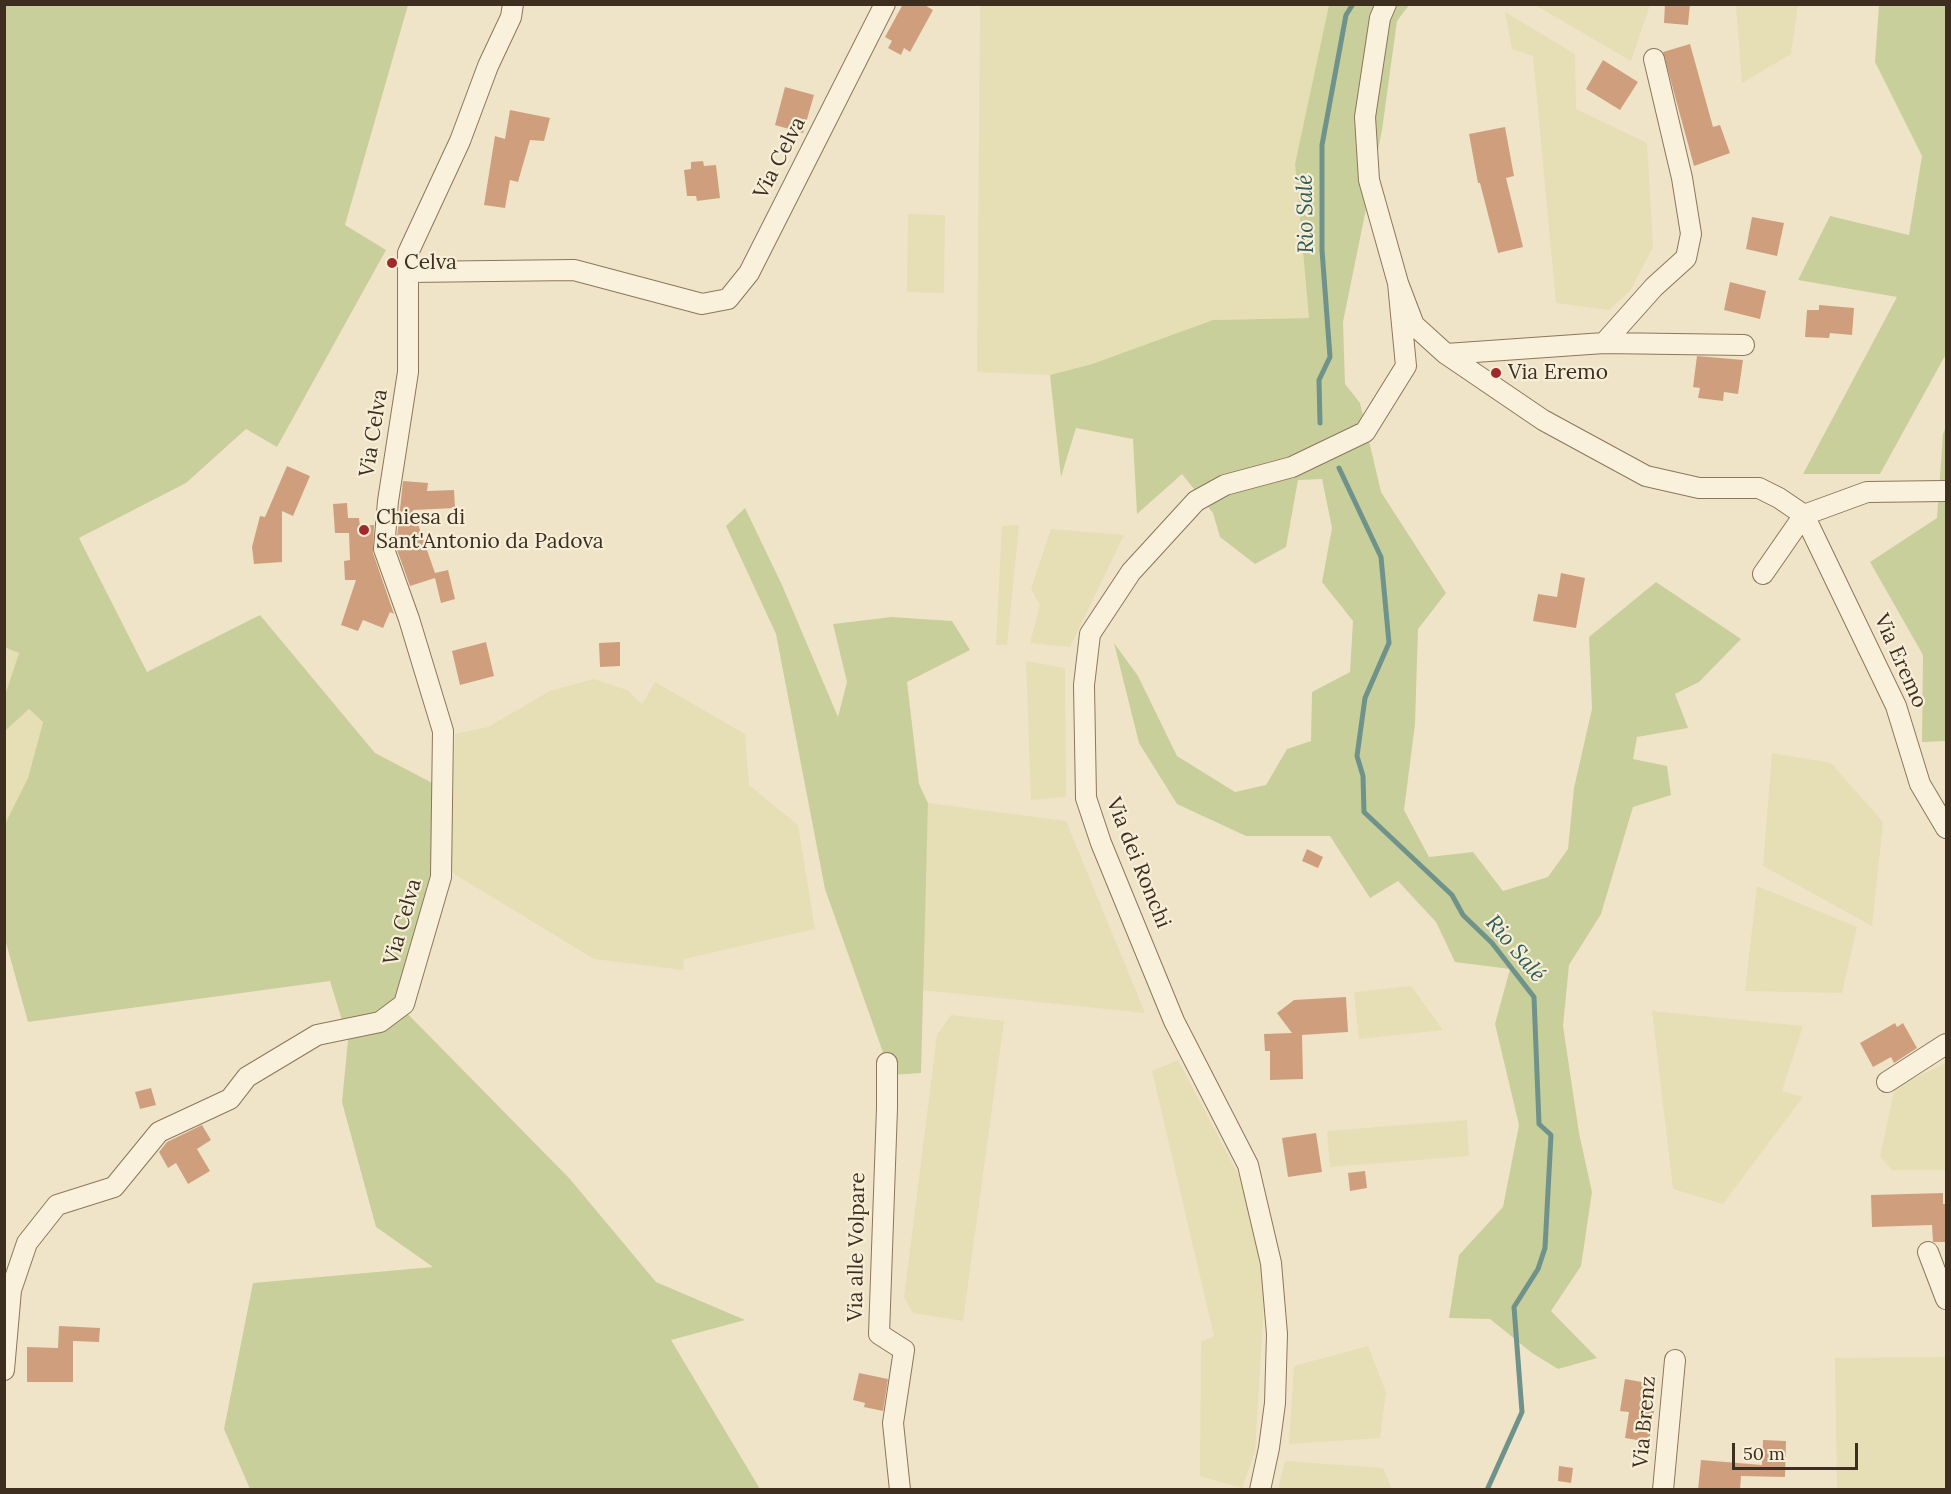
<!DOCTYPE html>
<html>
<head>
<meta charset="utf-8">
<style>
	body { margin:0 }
	#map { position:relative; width:1951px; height:1494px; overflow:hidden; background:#f0e4c8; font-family:Lora,serif }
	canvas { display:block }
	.frame { position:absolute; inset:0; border:6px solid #3d2e20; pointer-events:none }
	.scale { position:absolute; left:1732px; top:1443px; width:126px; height:27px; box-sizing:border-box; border:3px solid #3d2e20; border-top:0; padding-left:8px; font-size:18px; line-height:21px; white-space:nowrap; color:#3d2e20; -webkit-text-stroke:4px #f7eed8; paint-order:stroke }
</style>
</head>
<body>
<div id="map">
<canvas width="1951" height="1494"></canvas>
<div class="frame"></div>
<div class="scale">50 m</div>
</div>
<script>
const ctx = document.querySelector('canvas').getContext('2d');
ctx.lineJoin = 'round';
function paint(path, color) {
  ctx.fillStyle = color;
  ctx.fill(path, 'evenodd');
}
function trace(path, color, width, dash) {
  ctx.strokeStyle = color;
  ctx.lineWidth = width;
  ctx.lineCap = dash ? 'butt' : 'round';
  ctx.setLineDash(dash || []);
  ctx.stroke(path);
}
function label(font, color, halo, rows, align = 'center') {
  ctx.font = font + ' Lora,serif';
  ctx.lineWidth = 4.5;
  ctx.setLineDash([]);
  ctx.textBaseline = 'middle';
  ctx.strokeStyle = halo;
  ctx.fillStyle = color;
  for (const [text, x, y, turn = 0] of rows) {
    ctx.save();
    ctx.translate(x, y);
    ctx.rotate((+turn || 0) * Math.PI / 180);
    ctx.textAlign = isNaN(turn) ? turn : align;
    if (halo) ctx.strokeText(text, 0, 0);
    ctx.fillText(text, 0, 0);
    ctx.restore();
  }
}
paint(new Path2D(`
	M 980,5 L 1329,5 L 1295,164 L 1309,318 L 1213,320 L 1092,364 L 1050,375 L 977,372 Z
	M 1535,5 L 1650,4 L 1650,5 L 1631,61 Z
	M 1736,5 L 1798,5 L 1791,54 L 1742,83 Z
	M 1505,12 L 1575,54 L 1576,109 L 1647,143 L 1653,247 L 1630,291 L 1609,310 L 1556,303 L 1533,56 L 1512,49 Z
	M 908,214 L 945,215 L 944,293 L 907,292 Z
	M 1019,525 L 1007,645 L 996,645 L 1002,526 Z
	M 1051,529 L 1124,535 L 1070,647 L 1030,643 L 1040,605 L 1031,589 Z
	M 5,647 L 19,653 L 5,695 Z
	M 1026,661 L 1065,668 L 1066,797 L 1031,800 Z
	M 594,679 L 627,690 L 642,704 L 655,682 L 745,734 L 749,785 L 798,825 L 815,929 L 684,959 L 683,970 L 594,959 L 451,872 L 455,734 L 488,727 L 550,691 Z
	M 29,709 L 43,721 L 28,778 L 5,826 L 5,731 Z
	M 1772,753 L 1831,763 L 1883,822 L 1872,926 L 1763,866 Z
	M 928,803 L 1066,821 L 1145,1013 L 922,990 Z
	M 1757,886 L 1857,927 L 1842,993 L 1745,991 Z
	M 1411,986 L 1443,1030 L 1359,1039 L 1354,992 Z
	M 1652,1011 L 1803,1026 L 1782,1091 L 1803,1097 L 1723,1204 L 1673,1189 Z
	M 951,1015 L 1004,1021 L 963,1321 L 913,1313 L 904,1297 L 937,1035 Z
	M 1178,1060 L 1247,1191 L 1266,1271 L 1255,1452 L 1242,1488 L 1200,1476 L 1201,1342 L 1214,1336 L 1152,1071 Z
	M 1946,1063 L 1946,1170 L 1892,1170 L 1880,1156 L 1895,1087 Z
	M 1467,1120 L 1469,1156 L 1330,1167 L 1327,1131 Z
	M 1368,1346 L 1386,1392 L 1380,1438 L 1289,1444 L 1294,1366 Z
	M 1946,1357 L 1946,1489 L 1837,1489 L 1835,1358 Z
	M 1285,1461 L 1383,1468 L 1392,1489 L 1278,1489 Z`), '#e6deb5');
paint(new Path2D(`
	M 5,5 L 408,5 L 345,225 L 386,250 L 277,447 L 246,429 L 186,483 L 79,538 L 147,672 L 260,615 L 375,753 L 440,787 L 434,876 L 398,1004 L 569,1178 L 656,1282 L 745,1320 L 671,1340 L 760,1489 L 250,1489 L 224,1429 L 253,1283 L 433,1267 L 376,1227 L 342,1102 L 348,1040 L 330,981 L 28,1022 L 5,939 L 4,826 L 28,778 L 43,722 L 29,709 L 5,731 L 5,695 L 19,653 L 4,647 Z
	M 1329,5 L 1409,5 L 1397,21 L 1382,130 L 1343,322 L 1345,384 L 1360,403 L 1381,492 L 1446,593 L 1418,629 L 1415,724 L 1404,810 L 1429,857 L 1473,852 L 1503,891 L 1548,877 L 1568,849 L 1574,788 L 1592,709 L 1589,637 L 1656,582 L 1741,639 L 1699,682 L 1675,694 L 1688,728 L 1637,737 L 1633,759 L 1667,766 L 1671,795 L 1633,807 L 1601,914 L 1569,965 L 1563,1026 L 1579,1133 L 1592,1192 L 1581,1266 L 1551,1311 L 1597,1358 L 1558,1369 L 1532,1353 L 1490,1319 L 1449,1318 L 1459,1255 L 1503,1207 L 1519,1125 L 1495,1024 L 1510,969 L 1455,962 L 1436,922 L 1398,881 L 1370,898 L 1330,836 L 1246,836 L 1177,804 L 1139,743 L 1114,643 L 1138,676 L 1177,756 L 1235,792 L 1266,785 L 1287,749 L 1311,741 L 1312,692 L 1350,672 L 1353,621 L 1322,582 L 1332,528 L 1322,479 L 1298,480 L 1286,547 L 1255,564 L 1220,537 L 1213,513 L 1182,474 L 1137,514 L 1133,439 L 1076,428 L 1061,477 L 1050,375 L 1092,364 L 1213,320 L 1309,318 L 1295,164 Z
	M 1879,5 L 1946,5 L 1946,354 L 1880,474 L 1803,474 L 1897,297 L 1798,280 L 1830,216 L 1909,235 L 1922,156 L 1875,62 Z
	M 1946,426 L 1946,741 L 1922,742 L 1923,655 L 1870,562 L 1937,518 L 1943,434 Z
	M 745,508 L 782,585 L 838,717 L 847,682 L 833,624 L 892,617 L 952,621 L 970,650 L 907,682 L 919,784 L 928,803 L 921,1073 L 891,1075 L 825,889 L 776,634 L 726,526 Z`), '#c9cf9b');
trace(new Path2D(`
	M 1320,423 L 1319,380 L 1330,357 L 1322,250 L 1322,145 L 1346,15 L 1353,4
	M 1339,468 L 1381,557 L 1389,643 L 1365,698 L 1357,756 L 1363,776 L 1364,812 L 1452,895 L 1463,915 L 1492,943 L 1534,997 L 1539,1124 L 1551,1135 L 1545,1248 L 1538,1269 L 1514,1307 L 1522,1412 L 1487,1490`), '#6f938a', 5);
paint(new Path2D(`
	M 903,4 L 923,4 L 933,10 L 910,52 L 904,48 L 901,55 L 888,48 L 892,41 L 885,37 Z
	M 1665,4 L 1690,4 L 1688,25 L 1664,23 Z
	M 1690,44 L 1713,127 L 1720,125 L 1730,153 L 1694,166 L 1663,52 Z
	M 1603,60 L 1638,82 L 1620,110 L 1586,89 Z
	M 785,87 L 814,95 L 803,133 L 775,125 Z
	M 510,110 L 550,118 L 544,141 L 530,140 L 518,182 L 510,180 L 505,208 L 484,205 L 495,136 L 505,139 Z
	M 1505,127 L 1514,176 L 1506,178 L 1523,247 L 1498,253 L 1480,183 L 1478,183 L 1469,134 Z
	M 703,161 L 704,166 L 716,165 L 720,198 L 697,201 L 696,196 L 687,196 L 684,170 L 691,169 L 691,162 Z
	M 1752,217 L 1784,223 L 1777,256 L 1746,249 Z
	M 1730,282 L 1766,291 L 1760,319 L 1724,310 Z
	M 1819,305 L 1854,308 L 1852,335 L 1830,333 L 1829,338 L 1805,337 L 1807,310 L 1819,310 Z
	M 1697,356 L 1743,360 L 1738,394 L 1724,392 L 1723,401 L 1698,398 L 1700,388 L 1693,387 Z
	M 287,466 L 310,476 L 293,516 L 282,511 L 282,562 L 254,564 L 252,547 L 260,516 L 265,517 Z
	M 403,481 L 428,483 L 427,491 L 454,490 L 455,508 L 413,510 L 435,573 L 448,570 L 455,599 L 441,603 L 435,578 L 410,586 L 396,547 Z
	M 347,503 L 348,518 L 359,518 L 360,526 L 374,525 L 373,553 L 394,614 L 390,612 L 383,628 L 363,620 L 358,631 L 341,625 L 356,580 L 345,580 L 344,561 L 350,560 L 349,533 L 335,533 L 333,504 Z
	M 1561,573 L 1585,578 L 1576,628 L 1533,621 L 1538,594 L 1557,597 Z
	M 486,642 L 494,676 L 460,685 L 452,651 Z
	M 620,642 L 620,666 L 600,667 L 599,643 Z
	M 1307,849 L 1323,857 L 1318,868 L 1302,861 Z
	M 1346,997 L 1348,1032 L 1302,1035 L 1303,1079 L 1270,1080 L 1270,1051 L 1265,1051 L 1264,1034 L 1292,1033 L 1277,1013 L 1294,1000 Z
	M 1895,1023 L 1897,1027 L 1903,1023 L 1917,1048 L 1894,1063 L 1891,1057 L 1873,1067 L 1860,1043 Z
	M 151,1088 L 156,1105 L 140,1109 L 135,1092 Z
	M 202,1125 L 211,1140 L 197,1149 L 210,1171 L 188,1184 L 176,1163 L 168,1168 L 159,1152 L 167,1142 Z
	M 1316,1133 L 1322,1172 L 1288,1177 L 1282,1138 Z
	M 1365,1171 L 1367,1188 L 1350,1191 L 1348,1173 Z
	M 1943,1193 L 1943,1204 L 1947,1204 L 1947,1242 L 1933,1242 L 1932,1225 L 1872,1227 L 1871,1195 Z
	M 59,1326 L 100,1328 L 99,1342 L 73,1341 L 73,1382 L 27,1382 L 27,1347 L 58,1348 Z
	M 859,1373 L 888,1379 L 883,1411 L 864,1407 L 865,1403 L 853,1400 Z
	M 1625,1379 L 1653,1384 L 1649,1410 L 1654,1411 L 1649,1442 L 1625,1438 L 1629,1412 L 1620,1411 Z
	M 1763,1440 L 1786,1441 L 1785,1477 L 1741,1476 L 1740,1490 L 1698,1490 L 1701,1460 L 1762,1465 Z
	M 1559,1466 L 1573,1468 L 1571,1483 L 1558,1481 Z`), '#cf9f7d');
const minor = new Path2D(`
	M 1386,4 L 1380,18 L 1365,117 L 1369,180 L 1398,283 L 1414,325 L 1446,354 L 1543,420 L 1646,476 L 1699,488 L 1759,488 L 1779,498 L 1804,515 L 1896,706 L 1920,784 L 1946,828
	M 410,272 L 574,270 L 702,304 L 728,299 L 749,273 L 885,4
	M 1604,343 L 1744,345
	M 1446,354 L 1604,343 L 1654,287 L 1686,258 L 1691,234 L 1682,178 L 1654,59
	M 1763,574 L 1804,515 L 1867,492 L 1946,491
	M 887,1063 L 887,1108 L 879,1334 L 904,1350 L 893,1423 L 900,1490
	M 1887,1082 L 1946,1044
	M 1928,1252 L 1946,1299
	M 4,1370 L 11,1290 L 27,1243 L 57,1205 L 114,1187 L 159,1132 L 230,1099 L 247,1077 L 317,1035 L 380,1022 L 404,1004 L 441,877 L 443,731 L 409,619 L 384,549 L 388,501 L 408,372 L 408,253 L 460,141 L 488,66 L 511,17 L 513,4
	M 1260,1490 L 1269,1448 L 1275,1403 L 1277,1334 L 1271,1263 L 1248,1165 L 1174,1021 L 1101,843 L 1086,798 L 1084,685 L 1090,634 L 1131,572 L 1196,501 L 1225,485 L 1292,467 L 1365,432 L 1406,366 L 1398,283
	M 1663,1490 L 1675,1360`);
trace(minor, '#8d765c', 22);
trace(minor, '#faf1dc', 20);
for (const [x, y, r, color] of [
	[392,263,6,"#9e2a2b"],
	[1496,373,6,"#9e2a2b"],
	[364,530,6,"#9e2a2b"]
]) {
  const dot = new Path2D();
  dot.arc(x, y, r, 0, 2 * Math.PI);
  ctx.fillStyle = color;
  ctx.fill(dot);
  trace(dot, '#f7eed8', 2);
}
label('21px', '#3d2e20', '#f7eed8', [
	["Via Celva",780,158,-63],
	["Via Celva",374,433,-81],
	["Via Eremo",1900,661,66],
	["Via dei Ronchi",1138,863,68],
	["Via Celva",403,922,-74],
	["Via alle Volpare",857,1247,-89],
	["Via Brenz",1645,1422,-85]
]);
label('21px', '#3d2e20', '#f7eed8', [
	["Celva",404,263],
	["Via Eremo",1508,373],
	["Chiesa di",376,518],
	["Sant'Antonio da Padova",376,542]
], 'left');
label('italic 22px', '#2f5d5a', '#f7eed8', [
	["Rio Salé",1306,214,-91],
	["Rio Salé",1515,949,50]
]);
</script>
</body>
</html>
